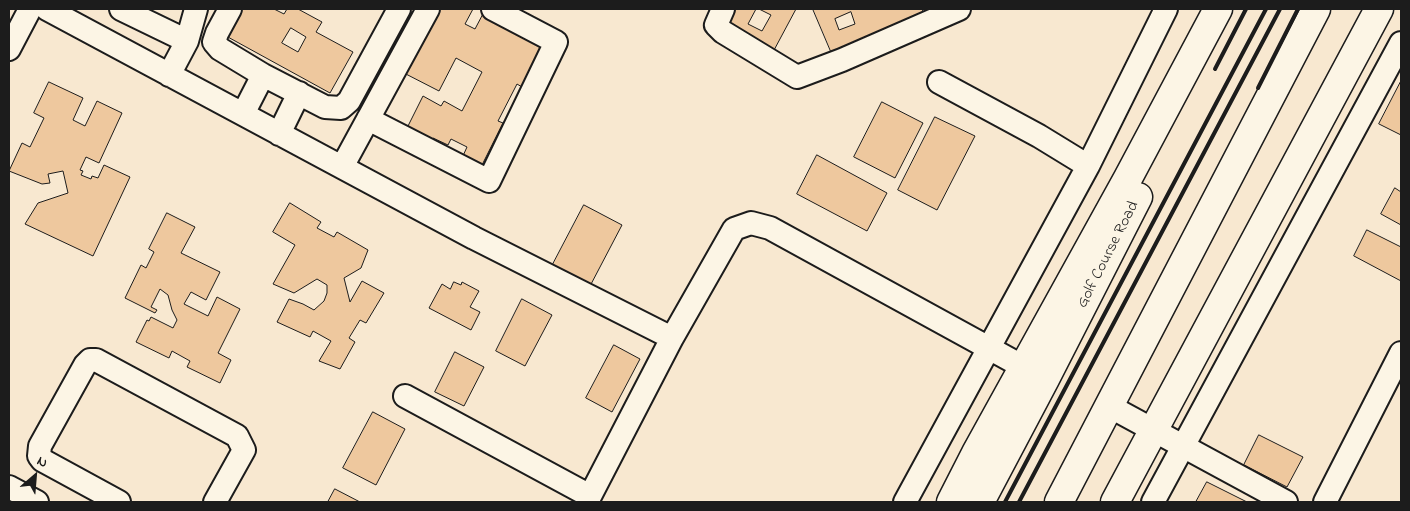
<!DOCTYPE html>
<html>
<head>
<meta charset="utf-8">
<style>
	body { margin:0 }
	#map { position:relative; width:1410px; height:511px; overflow:hidden; background:#f8e8d0; font-family:"Indie Flower",sans-serif }
	canvas { display:block }
	.frame { position:absolute; inset:0; border:10px solid #1c1c1c; pointer-events:none }
	.north { position:absolute; left:10px; top:451px; width:50px; height:50px; -webkit-text-stroke:4px #fcf5e5; paint-order:stroke; rotate:27deg; font-size:14px; font-weight:700; line-height:20px; text-align:center; color:#1c1c1c }
	.north::after { content:''; display:block; margin:auto; width:18px; height:22px; background:#1c1c1c; clip-path:polygon(50% 0,100% 100%,50% 72%,0 100%) }
</style>
</head>
<body>
<div id="map">
<canvas width="1410" height="511"></canvas>
<div class="frame"></div>
<div class="north">N</div>
</div>
<script>
const ctx = document.querySelector('canvas').getContext('2d');
ctx.lineJoin = 'round';
function paint(path, color) {
  ctx.fillStyle = color;
  ctx.fill(path, 'evenodd');
}
function trace(path, color, width, dash) {
  ctx.strokeStyle = color;
  ctx.lineWidth = width;
  ctx.lineCap = dash ? 'butt' : 'round';
  ctx.setLineDash(dash || []);
  ctx.stroke(path);
}
function label(font, color, halo, rows, align = 'center') {
  ctx.font = font + ' "Indie Flower",sans-serif';
  ctx.lineWidth = 4;
  ctx.setLineDash([]);
  ctx.textBaseline = 'middle';
  ctx.strokeStyle = halo;
  ctx.fillStyle = color;
  for (const [text, x, y, turn = 0] of rows) {
    ctx.save();
    ctx.translate(x, y);
    ctx.rotate((+turn || 0) * Math.PI / 180);
    ctx.textAlign = isNaN(turn) ? turn : align;
    if (halo) ctx.strokeText(text, 0, 0);
    ctx.fillText(text, 0, 0);
    ctx.restore();
  }
}
const building = new Path2D(`
	M 241,9 L 274,9 L 284,14 L 287,9 L 298,9 L 322,22 L 316,32 L 353,52 L 330,93 L 226,36 ZM 291,28 L 306,37 L 298,52 L 282,43 Z
	M 432,9 L 473,9 L 465,24 L 475,29 L 485,10 L 546,41 L 522,87 L 517,84 L 498,121 L 503,123 L 481,167 L 462,158 L 467,147 L 451,139 L 448,145 L 433,138 L 428,149 L 403,136 L 423,96 L 441,106 L 444,101 L 462,111 L 482,72 L 456,58 L 439,91 L 400,71 Z
	M 736,9 L 756,9 L 748,24 L 762,31 L 771,15 L 759,9 L 796,9 L 773,52 L 726,27 Z
	M 813,9 L 922,9 L 925,16 L 833,56 ZM 851,12 L 855,24 L 839,30 L 835,19 Z
	M 1401,81 L 1401,135 L 1379,124 Z
	M 49,82 L 83,98 L 73,120 L 85,126 L 97,101 L 122,113 L 99,163 L 86,157 L 80,170 L 83,171 L 81,175 L 91,179 L 92,176 L 98,178 L 104,165 L 130,177 L 93,256 L 25,224 L 38,203 L 68,193 L 63,171 L 48,174 L 50,183 L 42,184 L 9,171 L 22,143 L 30,147 L 44,118 L 34,113 Z
	M 882,102 L 923,123 L 895,178 L 854,157 Z
	M 935,117 L 975,136 L 937,210 L 898,190 Z
	M 817,155 L 887,193 L 867,231 L 797,194 Z
	M 1395,188 L 1401,192 L 1401,225 L 1381,214 Z
	M 290,203 L 321,222 L 317,228 L 334,237 L 337,232 L 368,250 L 361,268 L 344,278 L 350,302 L 362,281 L 384,293 L 366,323 L 360,320 L 349,338 L 355,342 L 340,369 L 319,361 L 331,341 L 313,331 L 310,337 L 277,322 L 289,299 L 303,304 L 314,310 L 324,301 L 327,293 L 327,285 L 317,279 L 294,293 L 273,284 L 295,245 L 273,232 Z
	M 584,205 L 622,225 L 589,288 L 551,268 Z
	M 167,213 L 195,227 L 181,253 L 220,272 L 206,300 L 191,292 L 184,304 L 208,316 L 217,297 L 240,309 L 218,353 L 231,360 L 220,383 L 187,367 L 190,361 L 172,351 L 169,358 L 136,342 L 147,320 L 149,321 L 151,317 L 173,328 L 177,320 L 172,310 L 168,295 L 160,289 L 151,307 L 157,310 L 155,313 L 125,298 L 141,265 L 146,268 L 154,252 L 149,249 Z
	M 1367,230 L 1401,247 L 1401,281 L 1354,256 Z
	M 454,282 L 461,285 L 462,282 L 479,291 L 470,307 L 480,312 L 471,330 L 429,308 L 442,284 L 450,289 Z
	M 522,299 L 552,315 L 525,366 L 496,351 Z
	M 614,345 L 640,359 L 612,412 L 586,398 Z
	M 455,352 L 484,367 L 464,406 L 435,392 Z
	M 373,412 L 405,429 L 376,485 L 343,468 Z
	M 1259,435 L 1303,457 L 1287,487 L 1244,465 Z
	M 1207,482 L 1247,502 L 1196,502 Z
	M 335,489 L 360,502 L 328,502 Z`);
paint(building, '#eec89e');
trace(building, '#1c1c1c', 1);
const street = new Path2D(`
	M 47,9 L 474,238 L 672,338
	M 121,9 L 187,41
	M 230,9 L 217,33 L 214,42 L 220,49 L 263,75 L 325,107 L 341,108 L 349,101 L 399,9
	M 723,9 L 716,25 L 723,32 L 797,77 L 842,60 L 959,9
	M 9,49 L 30,9
	M 169,75 L 187,41 L 196,9
	M 939,82 L 1039,136 L 1088,166
	M 243,114 L 263,75
	M 368,119 L 489,181 L 556,42 L 493,9
	M 279,134 L 299,93
	M 342,167 L 428,9
	M 405,396 L 590,496
	M 1109,406 L 1286,502
	M 9,487 L 37,502
	M 119,502 L 42,460 L 39,456 L 40,446 L 85,365 L 90,360 L 96,360 L 237,436 L 244,450 L 215,502
	M 587,502 L 672,338 L 734,229 L 751,223 L 770,228 L 1038,375
	M 905,502 L 1088,166 L 1166,9
	M 1153,502 L 1401,43
	M 1325,502 L 1401,353`);
const secondary = new Path2D(`
	M 951,502 L 976,453 L 1128,178 L 1218,9
	M 980,502 L 1045,379 L 1138,197
	M 1059,502 L 1316,9
	M 1115,502 L 1379,9`);
trace(street, '#1c1c1c', 26);
trace(secondary, '#1c1c1c', 31);
trace(street, '#fcf5e5', 22);
trace(secondary, '#fcf5e5', 28);
trace(new Path2D(`
	M 1215,69 L 1246,9
	M 1258,88 L 1298,9
	M 1005,502 L 1266,9
	M 1019,502 L 1280,9`), '#1c1c1c', 4);
label('16px', '#1c1c1c', '#fcf5e5', [
	["Golf Course Road",1109,255,-63]
]);
</script>
</body>
</html>
